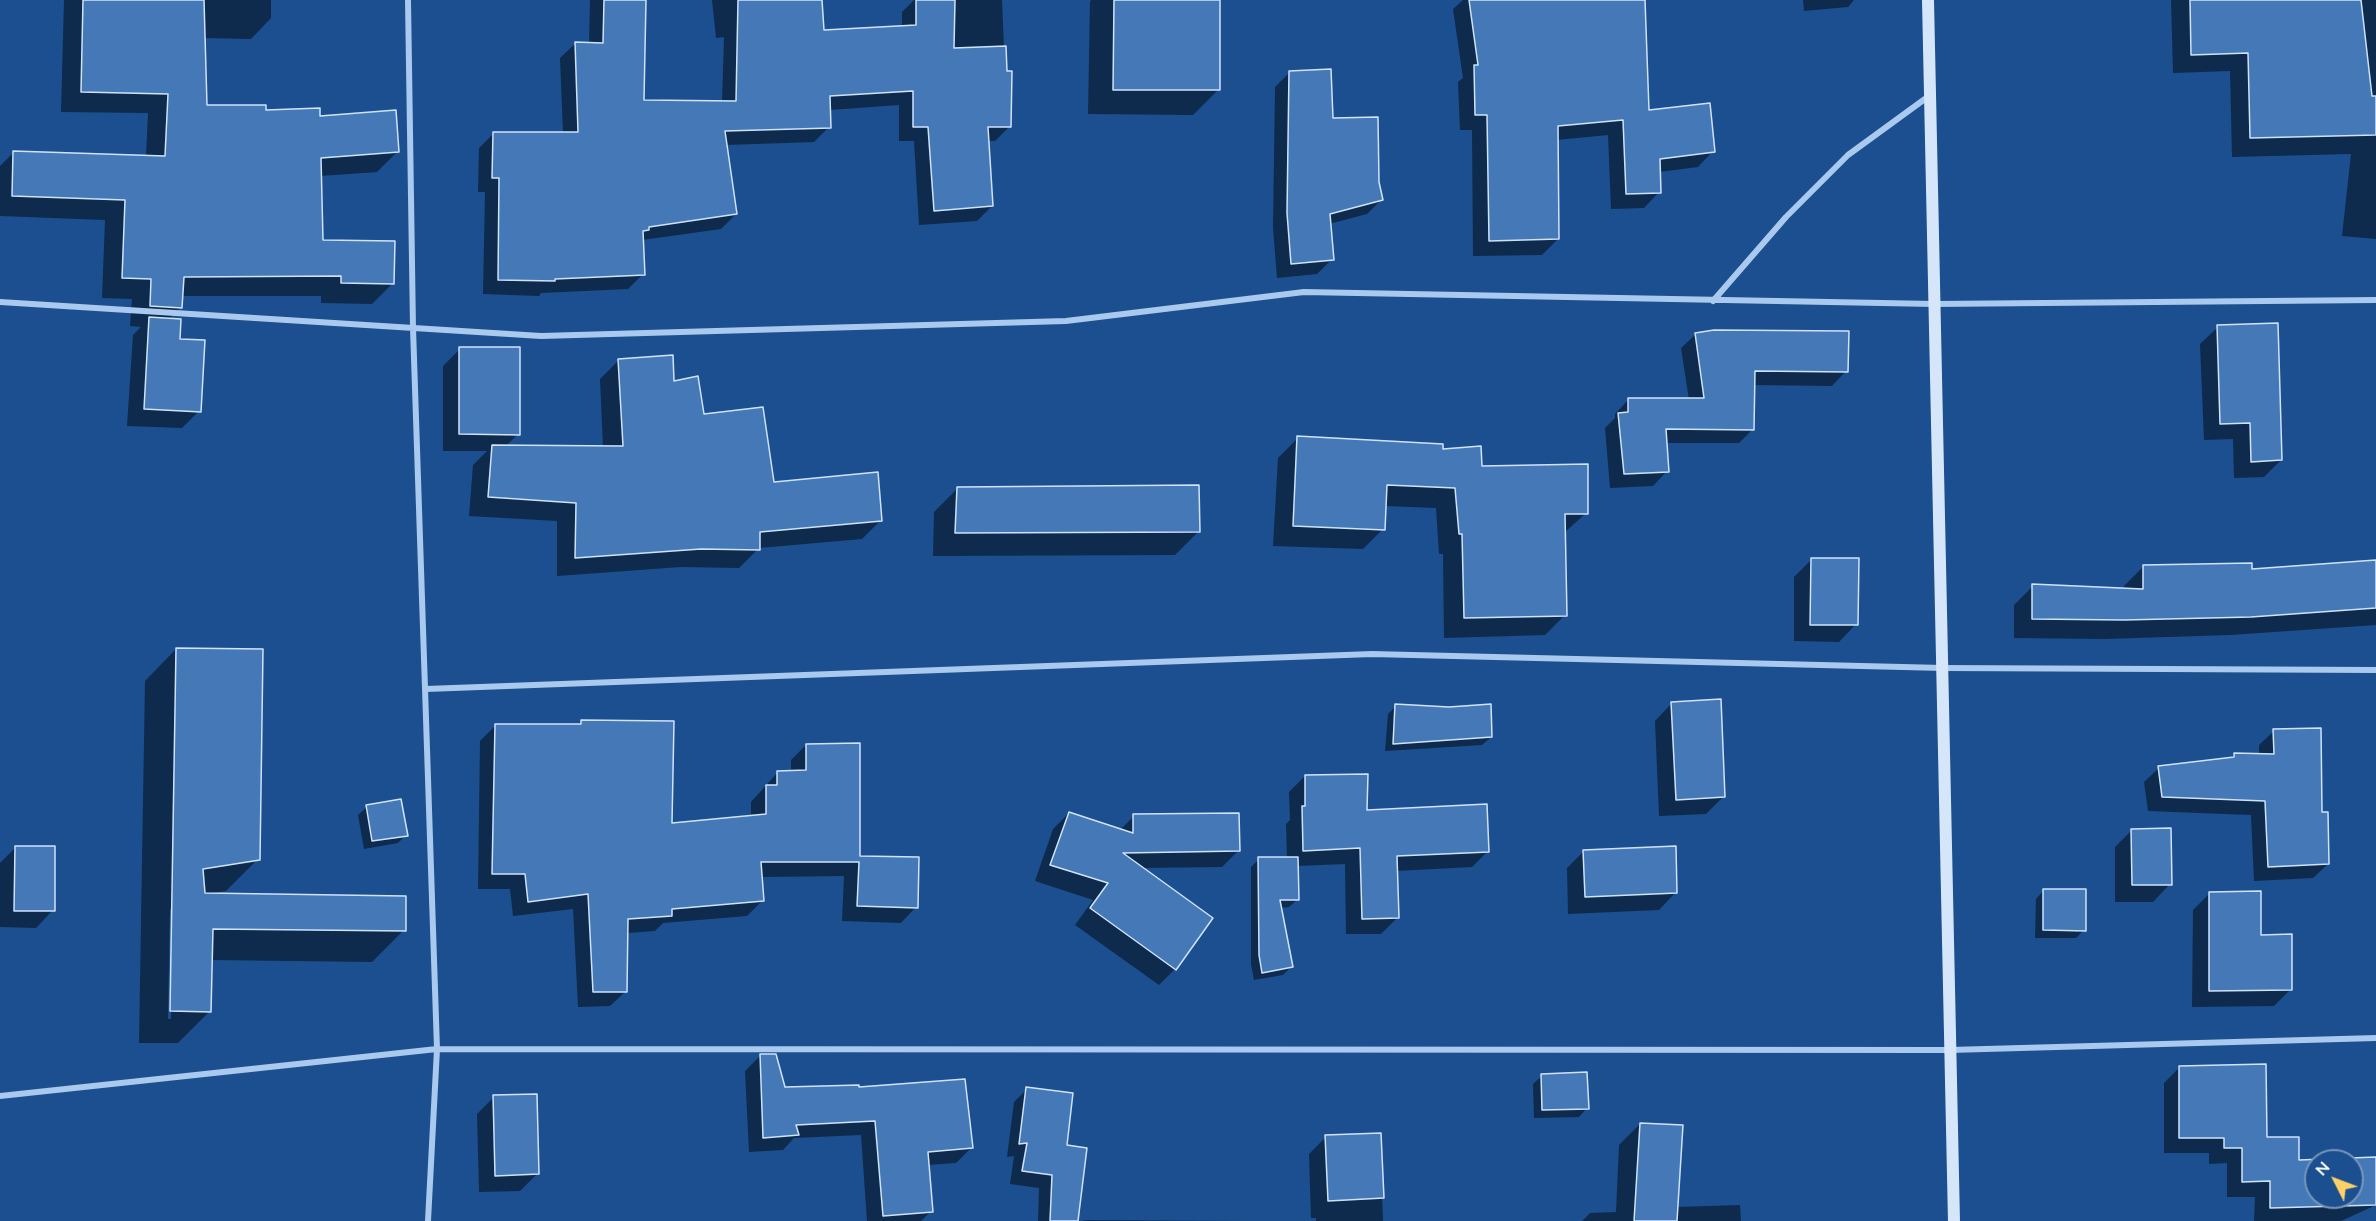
<!DOCTYPE html>
<html>
<head>
<meta charset="utf-8">
<style>
	body { margin:0 }
	#map { position:relative; width:2376px; height:1221px; overflow:hidden; background:#1b4f8f; font-family:Mulish,sans-serif }
	canvas { display:block }
	.north { position:absolute; left:2304px; top:1149px; width:60px; height:60px; box-sizing:border-box; background:#1b4f8f; border:2px solid #7695bc; border-radius:50%; rotate:312deg; font-size:16px; font-weight:700; line-height:24px; text-align:center; color:#fff }
	.north::after { content:''; display:block; margin:auto; width:21px; height:27px; background:#ffd166; clip-path:polygon(50% 0,100% 100%,50% 72%,0 100%) }
</style>
</head>
<body>
<div id="map">
<canvas width="2376" height="1221"></canvas>
<div class="north">N</div>
</div>
<script>
const ctx = document.querySelector('canvas').getContext('2d');
ctx.lineJoin = 'round';
function paint(path, color) {
  ctx.fillStyle = color;
  ctx.fill(path, 'evenodd');
}
function trace(path, color, width, dash) {
  ctx.strokeStyle = color;
  ctx.lineWidth = width;
  ctx.lineCap = dash ? 'butt' : 'round';
  ctx.setLineDash(dash || []);
  ctx.stroke(path);
}
paint(new Path2D(`
	M 64,0 L 271,0 L 271,18 L 251,39 L 203,38 L 206,106 L 319,118 L 398,151 L 377,172 L 320,176 L 322,241 L 392,284 L 372,304 L 321,303 L 321,296 L 181,296 L 180,308 L 169,319 L 179,340 L 199,411 L 182,428 L 127,426 L 133,335 L 141,327 L 130,326 L 132,299 L 102,298 L 105,220 L 0,216 L 0,166 L 14,152 L 146,157 L 148,113 L 61,112 Z
	M 590,0 L 645,0 L 643,101 L 722,102 L 724,37 L 716,38 L 712,0 L 821,0 L 823,31 L 902,27 L 902,12 L 914,0 L 1002,0 L 1005,73 L 1010,126 L 995,141 L 988,141 L 992,206 L 977,221 L 919,225 L 914,141 L 899,141 L 899,105 L 829,110 L 829,127 L 814,142 L 726,145 L 736,214 L 721,229 L 642,240 L 643,274 L 628,289 L 541,293 L 539,296 L 483,294 L 485,192 L 478,192 L 479,148 L 494,133 L 563,133 L 560,58 L 575,44 L 589,44 Z
	M 1091,0 L 1219,0 L 1218,90 L 1193,115 L 1088,114 L 1090,2 Z
	M 1463,0 L 1643,0 L 1648,111 L 1713,151 L 1698,167 L 1659,172 L 1659,192 L 1644,208 L 1611,209 L 1608,135 L 1556,140 L 1558,239 L 1542,255 L 1473,256 L 1472,130 L 1460,130 L 1458,82 L 1463,78 L 1453,9 Z
	M 1803,0 L 1854,0 L 1848,7 L 1804,11 Z
	M 2171,0 L 2376,0 L 2376,239 L 2342,236 L 2351,154 L 2232,157 L 2230,71 L 2173,73 Z
	M 1289,73 L 1331,120 L 1377,182 L 1382,199 L 1367,214 L 1329,224 L 1332,259 L 1317,274 L 1277,278 L 1273,228 L 1275,87 Z
	M 2218,327 L 2281,460 L 2264,477 L 2234,478 L 2233,439 L 2204,440 L 2200,344 Z
	M 1696,334 L 1846,371 L 1832,386 L 1754,385 L 1753,429 L 1739,443 L 1665,443 L 1667,471 L 1653,486 L 1610,488 L 1605,428 L 1615,418 L 1615,414 L 1629,399 L 1689,400 L 1681,348 Z
	M 460,349 L 518,434 L 506,446 L 603,448 L 600,379 L 619,360 L 673,382 L 703,416 L 772,483 L 881,520 L 862,539 L 759,548 L 739,568 L 681,567 L 557,576 L 557,521 L 469,516 L 473,465 L 487,451 L 443,451 L 443,366 Z
	M 1298,438 L 1442,450 L 1586,513 L 1564,533 L 1565,615 L 1545,635 L 1444,638 L 1443,554 L 1439,554 L 1436,508 L 1385,506 L 1383,529 L 1363,549 L 1273,546 L 1278,458 Z
	M 957,489 L 1198,532 L 1175,555 L 933,556 L 934,512 Z
	M 1811,560 L 1856,624 L 1839,642 L 1794,641 L 1794,577 Z
	M 2376,562 L 2376,625 L 2230,635 L 2104,639 L 2014,638 L 2014,605 L 2033,586 L 2124,590 L 2124,586 L 2143,567 L 2251,571 Z
	M 176,649 L 258,859 L 226,891 L 214,893 L 404,930 L 372,962 L 211,960 L 210,1011 L 178,1043 L 139,1043 L 145,681 ZM 170,909 L 172,909 L 173,916 L 171,1019 L 168,1019 Z
	M 1672,703 L 1723,797 L 1706,814 L 1659,816 L 1655,721 Z
	M 1396,706 L 1491,737 L 1482,745 L 1385,751 L 1388,714 Z
	M 582,721 L 671,825 L 751,817 L 751,802 L 778,772 L 791,772 L 791,760 L 806,745 L 859,857 L 916,907 L 901,923 L 842,921 L 844,876 L 761,877 L 763,900 L 747,916 L 663,923 L 655,931 L 627,933 L 626,991 L 610,1006 L 578,1007 L 573,909 L 513,916 L 510,889 L 478,889 L 480,741 L 496,725 L 578,725 Z
	M 2274,731 L 2320,814 L 2328,864 L 2313,878 L 2254,881 L 2251,815 L 2148,811 L 2144,782 L 2159,768 L 2230,759 L 2234,754 L 2259,755 L 2259,745 Z
	M 1305,776 L 1366,811 L 1488,851 L 1472,867 L 1396,871 L 1397,918 L 1381,934 L 1346,934 L 1345,864 L 1297,866 L 1298,899 L 1289,907 L 1280,908 L 1291,967 L 1283,975 L 1254,980 L 1251,964 L 1251,867 L 1259,859 L 1287,858 L 1286,824 L 1290,820 L 1289,792 Z
	M 367,807 L 406,835 L 398,843 L 364,849 L 358,815 Z
	M 1069,813 L 1120,830 L 1134,816 L 1238,851 L 1222,867 L 1141,868 L 1211,919 L 1175,969 L 1159,985 L 1075,925 L 1093,900 L 1035,881 L 1053,829 Z
	M 2132,830 L 2170,884 L 2153,902 L 2115,902 L 2115,847 Z
	M 16,847 L 53,910 L 36,928 L 0,927 L 0,863 Z
	M 1584,851 L 1676,892 L 1659,910 L 1568,914 L 1567,868 Z
	M 2044,890 L 2084,930 L 2076,938 L 2035,938 L 2036,899 Z
	M 2210,893 L 2260,936 L 2291,989 L 2274,1006 L 2192,1007 L 2193,910 Z
	M 760,1056 L 784,1089 L 858,1089 L 971,1148 L 956,1163 L 928,1165 L 931,1211 L 921,1221 L 867,1221 L 861,1135 L 794,1138 L 783,1150 L 749,1152 L 745,1071 Z
	M 2180,1067 L 2266,1139 L 2298,1161 L 2376,1159 L 2376,1205 L 2341,1221 L 2254,1221 L 2255,1197 L 2227,1197 L 2227,1163 L 2209,1164 L 2209,1153 L 2164,1153 L 2164,1083 ZM 2316,1161 L 2352,1161 L 2352,1197 L 2316,1197 Z
	M 1542,1076 L 1587,1108 L 1579,1117 L 1534,1118 L 1533,1084 Z
	M 1027,1089 L 1076,1221 L 1038,1221 L 1039,1188 L 1010,1184 L 1014,1156 L 1007,1157 L 1014,1102 Z
	M 494,1097 L 537,1174 L 520,1191 L 479,1192 L 477,1114 Z
	M 1640,1124 L 1677,1207 L 1740,1205 L 1741,1221 L 1582,1221 L 1590,1213 L 1616,1212 L 1619,1145 Z
	M 1380,1134 L 1383,1221 L 1316,1221 L 1316,1218 L 1311,1218 L 1309,1154 L 1326,1137 Z
	M 1084,1220 L 1241,1220 L 1083,1221 Z`), '#0007');
const building = new Path2D(`
	M 83,0 L 204,0 L 207,105 L 266,105 L 266,110 L 320,108 L 320,116 L 396,110 L 399,152 L 321,158 L 323,240 L 395,241 L 394,284 L 341,283 L 341,276 L 184,277 L 182,308 L 150,306 L 151,279 L 122,278 L 125,200 L 12,196 L 13,151 L 165,156 L 168,94 L 81,92 Z
	M 604,0 L 646,0 L 644,100 L 736,101 L 738,0 L 822,0 L 824,30 L 916,25 L 916,0 L 955,0 L 954,48 L 1006,46 L 1007,71 L 1012,71 L 1011,127 L 988,127 L 993,206 L 934,211 L 928,127 L 913,127 L 913,91 L 830,96 L 831,128 L 725,131 L 737,214 L 649,227 L 649,230 L 643,231 L 645,275 L 555,279 L 555,281 L 498,280 L 499,178 L 492,178 L 493,132 L 578,132 L 575,42 L 603,43 Z
	M 1114,0 L 1220,0 L 1220,90 L 1113,90 Z
	M 1469,0 L 1645,0 L 1649,110 L 1710,103 L 1715,152 L 1660,159 L 1661,193 L 1626,194 L 1623,120 L 1558,126 L 1559,239 L 1489,241 L 1487,115 L 1475,115 L 1474,65 L 1478,65 Z
	M 2190,0 L 2361,0 L 2372,96 L 2376,96 L 2376,135 L 2250,138 L 2248,53 L 2191,55 Z
	M 1331,69 L 1333,118 L 1378,117 L 1379,182 L 1383,200 L 1330,214 L 1334,260 L 1291,264 L 1287,213 L 1289,71 Z
	M 149,317 L 181,319 L 180,339 L 205,340 L 201,412 L 144,409 Z
	M 2278,323 L 2282,460 L 2251,462 L 2250,423 L 2220,424 L 2217,325 Z
	M 1714,330 L 1849,331 L 1848,372 L 1755,371 L 1754,430 L 1666,429 L 1669,472 L 1624,474 L 1618,413 L 1628,412 L 1628,398 L 1704,398 L 1695,333 Z
	M 459,347 L 520,347 L 520,435 L 459,434 Z
	M 673,355 L 674,381 L 698,376 L 704,414 L 763,407 L 774,482 L 878,472 L 882,521 L 760,532 L 760,550 L 701,549 L 575,558 L 576,503 L 488,497 L 492,445 L 623,446 L 618,359 Z
	M 1297,436 L 1443,444 L 1443,449 L 1481,446 L 1482,466 L 1588,464 L 1588,514 L 1565,514 L 1567,616 L 1464,618 L 1462,534 L 1459,534 L 1455,488 L 1387,485 L 1385,530 L 1293,526 Z
	M 1199,485 L 1200,532 L 955,533 L 957,487 Z
	M 1811,558 L 1859,558 L 1858,625 L 1810,625 Z
	M 2376,560 L 2376,608 L 2251,617 L 2124,620 L 2032,619 L 2032,584 L 2143,589 L 2143,565 L 2252,563 L 2252,569 Z
	M 176,648 L 263,649 L 260,860 L 203,869 L 205,893 L 406,896 L 406,931 L 213,929 L 211,1012 L 170,1011 Z
	M 1721,699 L 1725,797 L 1676,800 L 1671,702 Z
	M 1395,704 L 1449,707 L 1491,704 L 1492,737 L 1393,744 Z
	M 581,720 L 674,721 L 672,823 L 766,814 L 766,785 L 777,785 L 777,771 L 806,770 L 806,744 L 860,743 L 860,856 L 919,857 L 918,908 L 857,906 L 859,862 L 761,862 L 764,901 L 672,909 L 672,916 L 628,919 L 627,992 L 593,992 L 588,894 L 528,902 L 525,874 L 492,874 L 495,724 L 581,724 Z
	M 2321,728 L 2322,812 L 2328,812 L 2329,864 L 2268,867 L 2265,801 L 2162,797 L 2158,766 L 2234,757 L 2234,753 L 2274,754 L 2273,729 Z
	M 1368,774 L 1367,810 L 1487,804 L 1489,852 L 1397,856 L 1399,918 L 1362,919 L 1360,848 L 1303,851 L 1302,806 L 1305,806 L 1305,775 Z
	M 401,799 L 408,836 L 372,841 L 366,805 Z
	M 1069,812 L 1133,833 L 1133,814 L 1239,813 L 1240,851 L 1123,853 L 1213,918 L 1176,970 L 1090,908 L 1108,883 L 1050,865 Z
	M 2171,828 L 2172,885 L 2132,885 L 2131,829 Z
	M 15,846 L 55,846 L 55,911 L 14,911 Z
	M 1676,846 L 1677,893 L 1585,897 L 1583,850 Z
	M 1258,857 L 1298,857 L 1299,900 L 1280,900 L 1293,967 L 1262,973 L 1259,955 Z
	M 2043,889 L 2086,889 L 2086,931 L 2043,930 Z
	M 2261,891 L 2261,935 L 2292,934 L 2292,990 L 2209,991 L 2209,892 Z
	M 760,1054 L 776,1054 L 785,1087 L 859,1085 L 859,1087 L 965,1079 L 973,1148 L 928,1152 L 933,1212 L 883,1216 L 875,1121 L 796,1125 L 799,1135 L 763,1138 Z
	M 2266,1064 L 2267,1137 L 2299,1137 L 2299,1160 L 2376,1157 L 2376,1205 L 2270,1208 L 2270,1181 L 2242,1182 L 2242,1148 L 2224,1148 L 2224,1138 L 2179,1138 L 2179,1066 ZM 2316,1161 L 2352,1161 L 2352,1197 L 2316,1197 Z
	M 1587,1072 L 1589,1109 L 1542,1110 L 1541,1074 Z
	M 1026,1087 L 1073,1093 L 1067,1145 L 1087,1148 L 1078,1221 L 1050,1221 L 1052,1175 L 1022,1171 L 1027,1143 L 1019,1144 Z
	M 537,1094 L 539,1174 L 495,1176 L 493,1095 Z
	M 1640,1123 L 1683,1125 L 1677,1221 L 1634,1221 Z
	M 1381,1133 L 1384,1198 L 1328,1201 L 1325,1135 Z`);
paint(building, '#4478b7');
trace(building, '#cfe3fa', 1.5);
trace(new Path2D(`
	M 408,0 L 413,328 L 437,1049 L 428,1221
	M 1713,301 L 1786,217 L 1848,155 L 1929,96
	M 0,302 L 541,336 L 1066,321 L 1304,292 L 1934,304 L 2376,300
	M 426,689 L 1372,654 L 1943,668 L 2376,670
	M 0,1096 L 437,1049 L 1950,1050 L 2376,1038`), '#a9c9ee', 6);
trace(new Path2D(`
	M 1928,0 L 1954,1221`), '#d6e6fa', 12);
</script>
</body>
</html>
